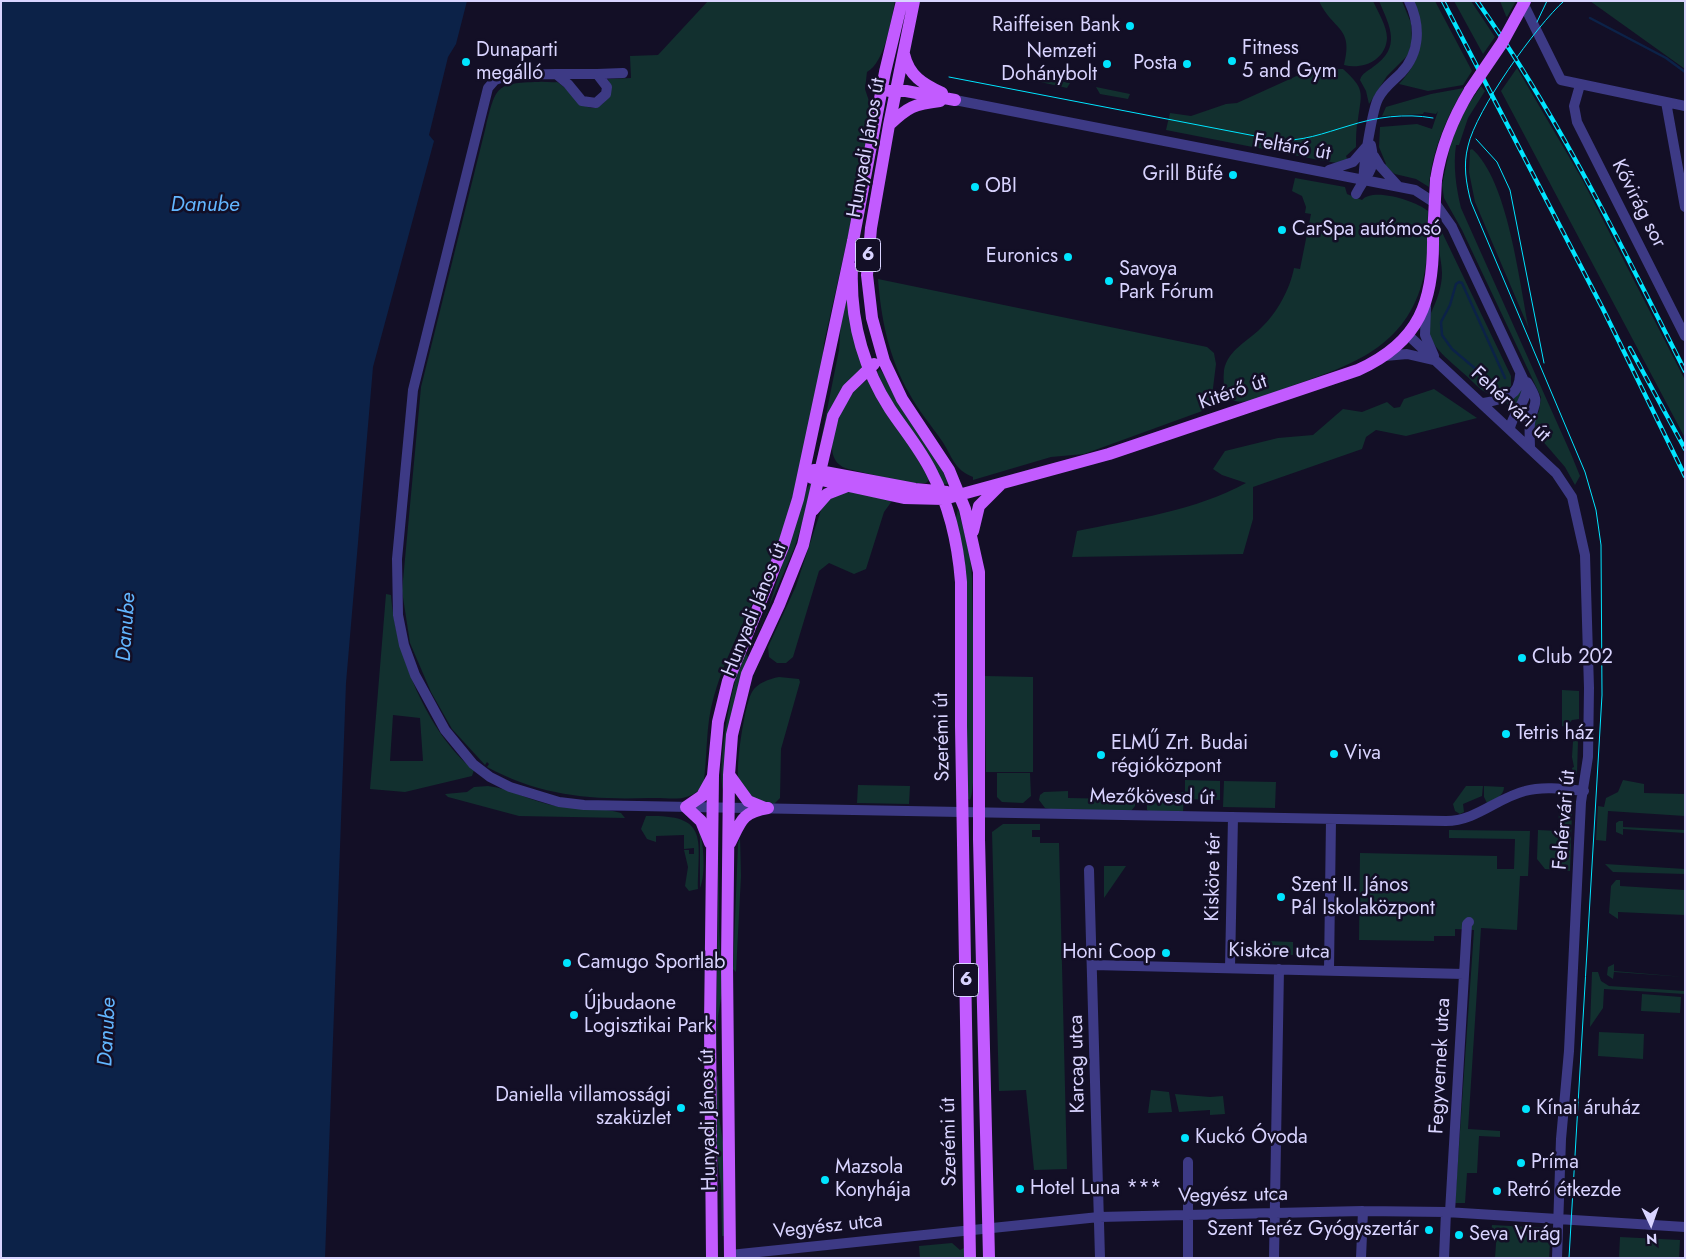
<!DOCTYPE html>
<html>
<head>
<meta charset="utf-8">
<style>
	body { margin:0 }
	#map { position:relative; width:1686px; height:1259px; overflow:hidden; background:#130f26; font-family:Jost,sans-serif }
	canvas { display:block }
	.frame { position:absolute; inset:0; border:2px solid #d9d4ff; pointer-events:none }
	.north { position:absolute; left:1626px; top:1199px; width:50px; height:50px; -webkit-text-stroke:4px #130f26; paint-order:stroke; rotate:177deg; font-size:14px; font-weight:700; line-height:20px; text-align:center; color:#d9d4ff }
	.north::after { content:''; display:block; margin:auto; width:18px; height:22px; background:#d9d4ff; clip-path:polygon(50% 0,100% 100%,50% 72%,0 100%) }
</style>
</head>
<body>
<div id="map">
<canvas width="1686" height="1259"></canvas>
<div class="frame"></div>
<div class="north">N</div>
</div>
<script>
const ctx = document.querySelector('canvas').getContext('2d');
ctx.lineJoin = 'round';
function paint(path, color) {
  ctx.fillStyle = color;
  ctx.fill(path, 'evenodd');
}
function trace(path, color, width, dash) {
  ctx.strokeStyle = color;
  ctx.lineWidth = width;
  ctx.lineCap = dash ? 'butt' : 'round';
  ctx.setLineDash(dash || []);
  ctx.stroke(path);
}
function label(font, color, halo, rows, align = 'center') {
  ctx.font = font + ' Jost,sans-serif';
  ctx.lineWidth = 5;
  ctx.setLineDash([]);
  ctx.textBaseline = 'middle';
  ctx.strokeStyle = halo;
  ctx.fillStyle = color;
  for (const [text, x, y, turn = 0] of rows) {
    ctx.save();
    ctx.translate(x, y);
    ctx.rotate((+turn || 0) * Math.PI / 180);
    ctx.textAlign = isNaN(turn) ? turn : align;
    if (halo) ctx.strokeText(text, 0, 0);
    ctx.fillText(text, 0, 0);
    ctx.restore();
  }
}
paint(new Path2D(`
	M 708,1 L 895,1 C 891,21 885,62 867,72 L 865,89 L 872,110 L 848,236 L 824,343 L 822,364 C 808,425 799,490 776,549 C 757,599 729,645 714,696 C 705,726 708,756 703,787 C 684,804 672,797 650,798 C 590,800 541,796 487,767 L 489,764 L 487,762 L 485,765 L 452,729 L 431,692 L 410,643 L 402,591 L 421,387 L 486,126 C 496,86 496,83 538,82 C 544,81 551,83 557,82 C 571,89 588,122 605,101 C 611,95 611,87 608,79 L 631,78 L 630,56 L 658,55 Z
	M 1319,1 L 1373,1 C 1378,12 1387,26 1387,38 C 1386,60 1363,70 1344,65 C 1354,26 1333,31 1319,1 Z
	M 1379,1 L 1402,1 L 1411,23 L 1412,41 L 1408,55 L 1387,76 L 1369,104 L 1366,91 L 1360,80 C 1362,73 1368,71 1373,67 C 1402,47 1390,27 1379,1 Z
	M 1413,1 L 1435,1 L 1472,71 L 1463,85 L 1428,91 L 1399,84 C 1422,60 1428,32 1413,1 Z
	M 1454,1 L 1471,1 L 1495,37 L 1483,54 Z
	M 1500,1 L 1516,1 L 1507,17 L 1506,16 Z
	M 1590,1 L 1685,1 L 1685,69 Z
	M 1517,68 L 1582,179 L 1685,380 L 1685,438 L 1501,91 Z
	M 1312,69 L 1343,69 C 1365,89 1362,92 1358,119 C 1356,128 1356,138 1356,147 L 1346,156 L 1348,161 L 1337,163 L 1319,160 L 1166,130 L 1170,113 L 1191,116 L 1226,104 L 1237,103 Z
	M 1037,76 L 1070,83 L 1067,88 L 1036,81 Z
	M 1481,86 L 1485,91 L 1468,118 L 1459,145 L 1456,145 C 1453,166 1456,187 1461,208 L 1571,454 L 1580,476 L 1575,485 L 1565,467 L 1534,431 L 1534,421 L 1539,411 L 1541,397 L 1462,230 L 1444,198 L 1442,185 L 1452,138 L 1466,108 Z
	M 1096,87 L 1130,94 L 1128,99 L 1100,94 Z
	M 1464,88 C 1446,118 1431,154 1429,187 L 1416,179 L 1395,174 L 1384,166 L 1386,164 L 1379,147 L 1380,127 L 1417,124 L 1432,129 L 1438,111 L 1436,114 L 1424,112 L 1423,114 L 1382,116 L 1386,107 L 1431,94 Z
	M 1472,149 C 1508,180 1519,281 1529,329 L 1475,202 L 1469,172 L 1470,150 Z
	M 1295,178 L 1345,187 L 1347,194 L 1362,200 C 1373,187 1416,201 1428,211 C 1427,235 1429,260 1422,283 C 1403,351 1345,367 1286,388 C 1267,395 1244,409 1225,397 C 1224,388 1223,379 1224,370 C 1228,350 1248,341 1261,328 C 1277,313 1290,289 1294,268 L 1300,269 L 1311,214 L 1305,213 L 1306,207 L 1302,196 L 1292,191 Z
	M 1440,228 L 1511,376 L 1511,386 L 1504,391 L 1496,393 L 1495,396 C 1482,394 1472,380 1462,372 C 1445,356 1420,340 1431,313 C 1437,300 1442,287 1442,273 C 1442,259 1435,240 1440,228 Z
	M 878,279 L 1207,347 L 1214,353 L 1216,364 L 1212,396 L 1205,410 L 1084,454 L 1051,457 L 973,480 L 973,477 C 954,470 952,456 942,441 C 931,425 918,410 909,393 C 889,358 881,319 878,279 Z
	M 847,297 L 863,368 C 826,402 827,418 816,465 L 839,350 L 841,321 Z
	M 880,369 L 938,460 L 948,484 L 943,484 L 892,403 L 877,372 Z
	M 867,380 L 910,445 L 929,480 L 926,483 L 909,483 L 848,469 C 817,460 839,415 850,397 C 854,390 861,385 867,380 Z
	M 1434,389 L 1477,418 L 1406,436 L 1376,430 L 1366,437 L 1362,449 L 1253,487 L 1253,519 L 1243,554 L 1072,557 L 1077,531 C 1130,520 1198,510 1246,483 L 1222,475 L 1213,469 L 1225,451 L 1278,438 L 1313,435 L 1343,409 L 1362,412 L 1387,402 L 1394,408 L 1400,407 L 1404,399 Z
	M 1522,389 L 1522,395 L 1512,411 L 1506,402 Z
	M 812,481 L 805,515 L 794,549 L 752,646 L 770,603 L 806,490 Z
	M 845,490 L 892,501 L 884,512 L 866,569 L 854,574 L 829,563 L 819,571 L 793,657 L 786,663 L 777,663 L 769,657 L 768,647 L 796,586 L 821,510 L 825,502 Z
	M 958,508 L 970,555 L 972,578 C 972,606 979,789 970,800 L 967,798 L 965,563 L 956,518 Z
	M 386,594 L 391,595 C 395,652 428,734 474,770 L 472,776 L 405,792 L 370,789 ZM 393,715 L 420,718 L 423,761 L 390,761 Z
	M 745,652 L 748,657 C 731,701 727,744 723,790 C 717,762 732,678 745,652 Z
	M 984,676 L 1033,677 L 1033,772 L 986,772 Z
	M 779,677 L 799,679 L 800,682 L 781,749 L 780,798 L 774,804 L 752,799 C 748,794 741,787 739,780 C 735,768 745,703 752,692 C 757,683 769,679 779,677 Z
	M 1562,690 L 1579,691 L 1579,719 L 1572,720 L 1566,727 L 1562,726 Z
	M 1573,741 L 1578,741 L 1577,774 L 1573,772 L 1572,768 L 1574,767 L 1572,757 Z
	M 997,773 L 1030,773 L 1031,796 L 1023,803 L 1002,802 L 997,797 Z
	M 1185,780 L 1220,781 L 1220,800 L 1185,799 Z
	M 1623,780 L 1644,784 L 1644,793 L 1685,794 L 1685,816 L 1608,811 L 1606,841 L 1596,840 L 1598,806 L 1604,807 L 1606,798 L 1618,792 Z
	M 1224,781 L 1276,782 L 1275,808 L 1223,807 Z
	M 858,785 L 910,786 L 909,804 L 857,803 Z
	M 488,786 C 512,789 532,802 556,806 C 577,809 600,807 621,813 L 625,818 L 519,816 L 448,797 L 445,794 L 467,792 L 474,787 Z
	M 1466,786 L 1483,786 L 1482,796 L 1463,804 L 1464,812 L 1460,814 L 1455,811 L 1453,804 Z
	M 1484,786 L 1504,787 C 1504,796 1495,799 1487,803 L 1484,797 Z
	M 1068,791 L 1068,798 L 1119,799 L 1119,792 L 1131,792 L 1135,798 L 1135,806 L 1131,811 L 1050,809 L 1045,808 L 1039,800 L 1040,795 L 1044,792 Z
	M 1151,792 L 1184,792 L 1183,813 L 1151,812 L 1147,810 L 1147,795 Z
	M 1559,811 L 1572,811 L 1570,871 L 1545,869 L 1537,859 L 1538,830 L 1558,831 Z
	M 646,816 C 710,814 698,839 698,889 L 689,891 L 685,886 L 688,867 L 684,850 L 689,850 L 689,854 L 694,854 L 694,848 L 684,849 L 684,835 L 656,836 L 656,842 L 647,839 L 641,829 Z
	M 1619,821 L 1623,821 L 1623,827 L 1685,830 L 1685,833 L 1623,829 L 1623,835 L 1616,832 L 1616,823 Z
	M 1003,824 L 1040,824 L 1040,830 L 1032,830 L 1032,837 L 1040,837 L 1040,843 L 1059,843 L 1067,1169 L 1034,1170 L 1026,1090 L 999,1091 L 992,832 Z
	M 719,825 L 719,928 L 722,993 L 718,1016 L 716,1052 Z
	M 698,827 C 704,840 706,875 700,888 L 700,838 Z
	M 1449,830 L 1530,831 L 1528,876 L 1520,876 L 1517,930 L 1481,928 L 1468,1129 L 1500,1131 L 1500,1137 L 1479,1136 L 1477,1173 L 1467,1173 L 1465,1203 L 1455,1203 L 1474,930 L 1455,929 L 1455,936 L 1434,936 L 1434,941 L 1359,940 L 1360,853 L 1497,856 L 1497,869 L 1514,869 L 1515,839 L 1449,838 Z
	M 740,837 L 741,876 L 736,972 L 733,969 L 738,844 Z
	M 1605,864 L 1685,869 L 1685,874 L 1613,872 Z
	M 1104,866 L 1126,866 L 1104,898 Z
	M 1616,880 L 1620,880 L 1620,886 L 1685,890 L 1685,915 L 1618,912 L 1618,919 L 1609,913 L 1611,886 Z
	M 1267,941 L 1293,942 L 1293,955 L 1267,954 Z
	M 1614,964 L 1614,971 L 1685,977 L 1614,972 L 1613,979 L 1607,975 L 1608,967 Z
	M 1592,972 L 1598,972 L 1601,981 L 1609,986 L 1685,991 L 1685,994 L 1604,989 L 1603,1008 L 1590,1027 Z
	M 1642,994 L 1681,997 L 1680,1013 L 1641,1011 Z
	M 1599,1032 L 1644,1034 L 1643,1059 L 1598,1056 Z
	M 718,1076 L 719,1117 L 723,1142 L 725,1236 L 722,1236 L 721,1186 L 716,1146 L 716,1077 Z
	M 1151,1090 L 1169,1092 L 1172,1112 L 1148,1113 Z
	M 1175,1094 L 1210,1097 L 1223,1096 L 1225,1114 L 1210,1115 L 1210,1110 L 1179,1112 Z
	M 1492,1225 L 1548,1228 L 1551,1231 L 1549,1258 L 1495,1258 L 1497,1229 L 1491,1233 Z
	M 1620,1237 L 1680,1240 L 1679,1258 L 1619,1258 Z
	M 952,1243 L 960,1250 L 964,1248 L 965,1258 L 920,1258 L 919,1246 Z`), '#12302f');
paint(new Path2D(`
	M 1,1 L 467,1 L 456,44 L 448,57 L 429,135 L 434,141 L 373,367 L 346,683 L 325,1258 L 1,1258 Z`), '#0c2248');
trace(new Path2D(`
	M 1590,18 L 1666,58 L 1685,72
	M 1490,381 L 1452,349 L 1442,335 L 1441,322 L 1450,305 L 1456,284 L 1459,282 L 1462,283 L 1505,378`), '#0c2248', 2.5);
trace(new Path2D(`
	M 1522,1 L 1561,80 L 1685,106
	M 556,74 L 597,74 L 607,87 L 606,94 L 596,103 L 582,101 L 568,84 L 556,74 L 509,75 L 495,80 L 488,88 L 413,390 L 397,559 L 398,615 L 404,645 L 415,675 L 445,730 L 473,764 L 490,777 L 510,787 L 559,802 L 584,805 L 1446,821 C 1476,821 1497,798 1525,791 C 1543,786 1565,789 1584,791
	M 597,74 L 623,73
	M 1580,85 L 1574,106 L 1577,122 L 1685,336
	M 955,100 L 1415,190 L 1435,203 L 1452,227 L 1527,387 C 1526,403 1513,413 1510,428
	M 1666,102 L 1685,207
	M 1374,156 L 1380,166 L 1399,187
	M 1329,170 L 1353,162 L 1366,147
	M 1364,179 C 1362,170 1373,108 1378,99 C 1383,88 1392,82 1401,73 C 1420,53 1421,26 1409,1
	M 1356,194 C 1366,174 1377,171 1371,145
	M 1426,307 L 1425,335 L 1434,356
	M 1408,335 L 1556,473 L 1572,497 L 1585,555 L 1589,688 L 1588,757 L 1581,802 L 1569,1051 L 1561,1139 L 1557,1258
	M 1385,356 L 1407,354 L 1433,360
	M 1527,382 C 1542,406 1533,401 1530,423 C 1529,431 1530,440 1530,448
	M 1483,403 C 1503,399 1519,398 1520,375
	M 1089,870 L 1100,1258
	M 1093,965 L 1464,974
	M 1230,968 L 1233,817
	M 1329,970 L 1331,819
	M 1450,1212 L 1467,924 L 1469,922
	M 730,1255 L 1099,1217 L 1363,1211 L 1446,1212 L 1685,1227
	M 1188,1258 L 1188,1162
	M 1274,1258 L 1279,969
	M 1361,1258 L 1363,1211
	M 1444,1258 L 1446,1212`), '#3d3a85', 10);
trace(new Path2D(`
	M 914,1 L 889,125 L 871,228 L 867,275 L 872,318 L 884,361 L 902,399 L 949,470 L 965,509 L 979,572 L 979,839 L 989,1258
	M 904,54 C 909,76 923,84 942,93
	M 889,91 L 906,91 L 955,100
	M 889,125 C 908,107 914,104 940,101
	M 1436,180 C 1441,147 1453,118 1470,90
	M 852,268 C 850,318 863,367 890,409 C 904,430 921,450 932,473 C 950,507 958,544 961,582 L 961,726 L 970,1258
	M 814,470 L 915,489 L 947,492
	M 812,478 L 904,498 L 944,499 L 1109,454 L 1358,370 C 1420,342 1434,301 1433,237
	M 813,510 L 827,494 L 845,487
	M 973,531 L 979,506 L 1000,485
	M 730,776 L 748,801 L 765,808
	M 710,843 L 701,821 L 686,807 L 702,796 L 712,778
	M 730,843 C 741,821 742,812 768,808
	M 712,1258 L 710,1025 L 713,775 L 718,722 L 728,681 L 783,547 L 798,499 L 853,241 L 885,72 L 902,1
	M 730,1258 L 727,965 L 729,775 L 732,735 L 747,674 L 779,605 L 803,545 L 833,416 L 848,389 L 874,364`), '#c25bff', 12);
trace(new Path2D(`
	M 1564,1 C 1536,26 1476,110 1468,146 C 1463,165 1466,183 1471,202 L 1585,472 L 1596,510 L 1601,545 L 1602,695 L 1569,1258
	M 1537,22 L 1547,1
	M 949,77 L 1276,140 C 1302,142 1324,133 1348,126 C 1376,117 1405,113 1433,118
	M 1476,139 L 1497,162 L 1510,190 L 1544,363`), '#00e5ff', 1);
const rail = new Path2D(`
	M 1443,1 L 1603,309 L 1685,476
	M 1477,1 C 1560,119 1620,243 1685,371
	M 1630,348 L 1685,449`);
trace(rail, '#00e5ff', 4.5);
trace(rail, '#130f26', 2.5, [8]);
trace(new Path2D(`
	M 1470,90 L 1502,43 L 1525,1
	M 1433,237 L 1436,180`), '#c25bff', 12);
for (const [x, y, r, color] of [
	[1130,26,5,"#00e5ff"],
	[1232,61,5,"#00e5ff"],
	[466,62,5,"#00e5ff"],
	[1107,64,5,"#00e5ff"],
	[1187,64,5,"#00e5ff"],
	[1233,175,5,"#00e5ff"],
	[975,187,5,"#00e5ff"],
	[1282,230,5,"#00e5ff"],
	[1068,257,5,"#00e5ff"],
	[1109,281,5,"#00e5ff"],
	[1522,658,5,"#00e5ff"],
	[1506,734,5,"#00e5ff"],
	[1334,754,5,"#00e5ff"],
	[1101,755,5,"#00e5ff"],
	[1281,897,5,"#00e5ff"],
	[1166,953,5,"#00e5ff"],
	[567,963,5,"#00e5ff"],
	[574,1015,5,"#00e5ff"],
	[681,1108,5,"#00e5ff"],
	[1526,1109,5,"#00e5ff"],
	[1185,1138,5,"#00e5ff"],
	[1521,1163,5,"#00e5ff"],
	[825,1180,5,"#00e5ff"],
	[1020,1189,5,"#00e5ff"],
	[1497,1191,5,"#00e5ff"],
	[1429,1230,5,"#00e5ff"],
	[1459,1235,5,"#00e5ff"]
]) {
  const dot = new Path2D();
  dot.arc(x, y, r, 0, 2 * Math.PI);
  ctx.fillStyle = color;
  ctx.fill(dot);
  trace(dot, '#130f26', 2);
}
for (const [x, y, w] of [
	[868,255,25],
	[966,980,25]
]) {
  const box = new Path2D();
  box.roundRect(x - w / 2, y - 16.5, w, 33, 4);
  ctx.fillStyle = '#130f26';
  ctx.fill(box);
  trace(box, '#d9d4ff', 1);
}
label('bold 19px', '#d9d4ff', null, [
	["6",868,255],
	["6",966,980]
]);
label('20px', '#d9d4ff', '#130f26', [
	["Raiffeisen Bank",1120,26,"right"],
	["Fitness",1242,49],
	["5 and Gym",1242,72],
	["Dunaparti",476,51],
	["megálló",476,74],
	["Nemzeti",1097,52,"right"],
	["Dohánybolt",1097,75,"right"],
	["Posta",1177,64,"right"],
	["Grill Büfé",1223,175,"right"],
	["OBI",985,187],
	["CarSpa autómosó",1292,230],
	["Euronics",1058,257,"right"],
	["Savoya",1119,270],
	["Park Fórum",1119,293],
	["Club 202",1532,658],
	["Tetris ház",1516,734],
	["ELMŰ Zrt. Budai",1111,744],
	["régióközpont",1111,767],
	["Viva",1344,754],
	["Szent II. János",1291,886],
	["Pál Iskolaközpont",1291,909],
	["Honi Coop",1156,953,"right"],
	["Camugo Sportlab",577,963],
	["Újbudaone",584,1004],
	["Logisztikai Park",584,1027],
	["Daniella villamossági",671,1096,"right"],
	["szaküzlet",671,1119,"right"],
	["Kínai áruház",1536,1109],
	["Kuckó Óvoda",1195,1138],
	["Príma",1531,1163],
	["Mazsola",835,1168],
	["Konyhája",835,1191],
	["Hotel Luna ***",1030,1189],
	["Retró étkezde",1507,1191],
	["Szent Teréz Gyógyszertár",1419,1230,"right"],
	["Seva Virág",1469,1235]
], 'left');
label('20px', '#d9d4ff', '#130f26', [
	["Hunyadi János út",867,148,-80],
	["Feltáró út",1292,148,10],
	["Kővirág sor",1638,204,63],
	["Kitérő út",1233,393,-19],
	["Fehérvári út",1510,405,43],
	["Hunyadi János út",755,610,-68],
	["Szerémi út",943,737,-91],
	["Mezőkövesd út",1152,798,1],
	["Fehérvári út",1565,820,-85],
	["Kisköre tér",1214,877,-89],
	["Kisköre utca",1279,952,1],
	["Karcag utca",1078,1064,-91],
	["Fegyvernek utca",1441,1066,-87],
	["Hunyadi János út",709,1120,-91],
	["Szerémi út",950,1142,-91],
	["Vegyész utca",1233,1196,-1],
	["Vegyész utca",828,1227,-6]
]);
label('italic 21px', '#62b6ff', '#130f26', [
	["Danube",205,206],
	["Danube",127,627,-86],
	["Danube",108,1032,-87]
]);
</script>
</body>
</html>
